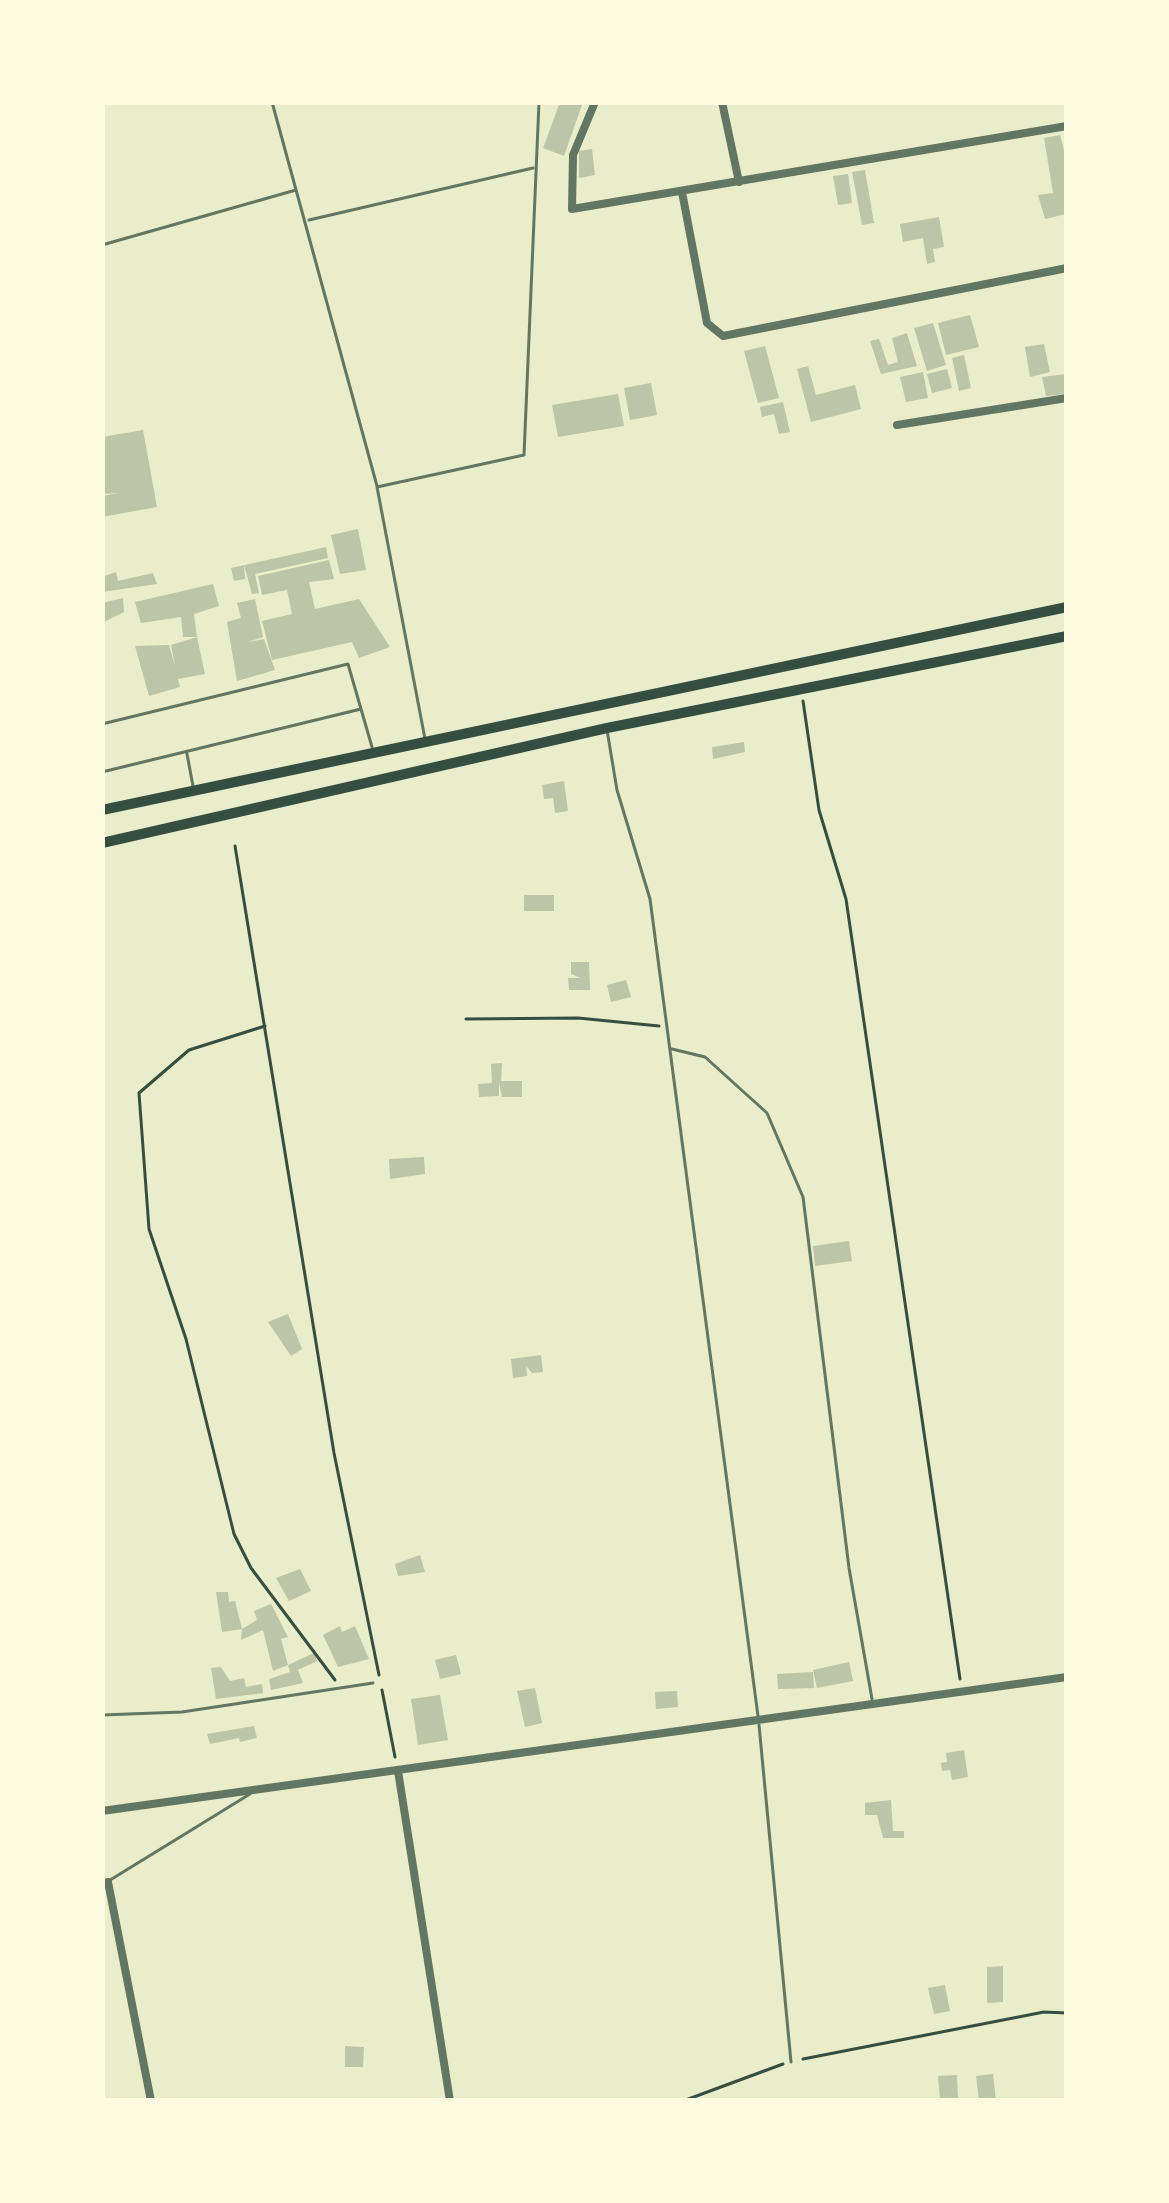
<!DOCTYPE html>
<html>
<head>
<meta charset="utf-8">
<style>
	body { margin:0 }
	#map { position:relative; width:1169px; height:2203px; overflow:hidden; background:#e9edc9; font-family:"Archivo Narrow",sans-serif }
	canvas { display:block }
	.frame { position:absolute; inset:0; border:105px solid #fefae0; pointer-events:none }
</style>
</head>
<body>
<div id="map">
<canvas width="1169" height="2203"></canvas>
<div class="frame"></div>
</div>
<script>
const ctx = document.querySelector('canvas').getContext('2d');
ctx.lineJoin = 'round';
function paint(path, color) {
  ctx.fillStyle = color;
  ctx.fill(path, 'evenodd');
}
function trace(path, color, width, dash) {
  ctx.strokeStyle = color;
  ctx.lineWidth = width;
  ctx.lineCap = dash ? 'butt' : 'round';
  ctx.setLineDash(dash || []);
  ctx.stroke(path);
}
paint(new Path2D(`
	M 560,102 L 583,102 L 564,156 L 543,148 Z
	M 1060,135 L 1067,162 L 1066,214 L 1045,219 L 1038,195 L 1053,193 L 1044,138 Z
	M 592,149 L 595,175 L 579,178 L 579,151 Z
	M 865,170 L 874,223 L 862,225 L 852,172 Z
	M 848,174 L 852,203 L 838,205 L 833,176 Z
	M 939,217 L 944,247 L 933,249 L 935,262 L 927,264 L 923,238 L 903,242 L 900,224 Z
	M 970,315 L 979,347 L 946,355 L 938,323 Z
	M 933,323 L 946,365 L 927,371 L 914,328 Z
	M 907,333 L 917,366 L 881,374 L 870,341 L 879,339 L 888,365 L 898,362 L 892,338 Z
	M 1044,344 L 1050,372 L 1030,377 L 1025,347 Z
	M 765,346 L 779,398 L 758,403 L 744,351 Z
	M 964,355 L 971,388 L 959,391 L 952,358 Z
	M 808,366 L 816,395 L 855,385 L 861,409 L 811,422 L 797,369 Z
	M 947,369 L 952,388 L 932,393 L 927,374 Z
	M 923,372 L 928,398 L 906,402 L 900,377 Z
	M 1067,374 L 1067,394 L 1046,396 L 1042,377 Z
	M 651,383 L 657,415 L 630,420 L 624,388 Z
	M 618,394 L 624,426 L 558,437 L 552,405 Z
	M 783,402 L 790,432 L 779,434 L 774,414 L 762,417 L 760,407 Z
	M 143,430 L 157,507 L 102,517 L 102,496 L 118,493 L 102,494 L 102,437 Z
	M 358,529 L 366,570 L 340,574 L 331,535 Z
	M 326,547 L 328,558 L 255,574 L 259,593 L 252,594 L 244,565 L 245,579 L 234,581 L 231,568 Z
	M 329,560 L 334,579 L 309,582 L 315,609 L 359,599 L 390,647 L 359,658 L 352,642 L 272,660 L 262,621 L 292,614 L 287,590 L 262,595 L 258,576 Z
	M 116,572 L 118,581 L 153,573 L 157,584 L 102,592 L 102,577 Z
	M 213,584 L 219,606 L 194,614 L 197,637 L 183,637 L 181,617 L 141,623 L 135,602 Z
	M 123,598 L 124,612 L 102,623 L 102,603 Z
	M 255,599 L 263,637 L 248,642 L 264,639 L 275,670 L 237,681 L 227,622 L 241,618 L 237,603 Z
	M 197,637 L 205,674 L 178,679 L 180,687 L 149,696 L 135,646 L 169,645 L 175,666 L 171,645 Z
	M 744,742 L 745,752 L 713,759 L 712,747 Z
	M 564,781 L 568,811 L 555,813 L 553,798 L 544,799 L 542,785 Z
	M 524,895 L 554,895 L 554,911 L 524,911 Z
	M 571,962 L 589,962 L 590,990 L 569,990 L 568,978 L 581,978 L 571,974 Z
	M 626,980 L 631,997 L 611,1002 L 607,985 Z
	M 502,1063 L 501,1081 L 522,1081 L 522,1097 L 502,1097 L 499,1083 L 499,1096 L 479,1097 L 478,1084 L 492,1083 L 491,1064 Z
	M 424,1157 L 425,1174 L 390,1179 L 389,1159 Z
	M 849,1241 L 852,1261 L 815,1266 L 813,1246 Z
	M 288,1314 L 302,1349 L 291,1356 L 268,1322 Z
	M 541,1355 L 543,1372 L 532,1373 L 526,1366 L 527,1376 L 513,1378 L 511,1359 Z
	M 420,1555 L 425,1572 L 398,1576 L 395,1564 Z
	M 300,1569 L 311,1591 L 289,1601 L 276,1578 Z
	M 216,1592 L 228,1592 L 229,1602 L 235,1601 L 242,1629 L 257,1620 L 254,1611 L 271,1604 L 288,1637 L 281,1639 L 288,1665 L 273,1671 L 263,1630 L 241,1640 L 242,1629 L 222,1632 Z
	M 340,1626 L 342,1632 L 355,1626 L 369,1659 L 338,1667 L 323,1635 Z
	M 314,1653 L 317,1661 L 298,1670 L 303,1683 L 271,1690 L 269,1679 L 290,1672 L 288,1665 Z
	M 456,1655 L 461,1674 L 440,1679 L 435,1660 Z
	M 849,1662 L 853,1681 L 817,1688 L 813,1670 Z
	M 221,1667 L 230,1681 L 244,1678 L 246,1687 L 262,1684 L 263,1693 L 216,1699 L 211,1668 Z
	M 813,1672 L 814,1688 L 778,1689 L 777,1674 Z
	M 535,1688 L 542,1723 L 525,1727 L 517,1691 Z
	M 677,1691 L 678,1707 L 656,1709 L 655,1692 Z
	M 440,1695 L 448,1740 L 418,1745 L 411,1699 Z
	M 254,1726 L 257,1738 L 240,1742 L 239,1738 L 210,1744 L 207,1734 Z
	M 964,1750 L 968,1777 L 952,1780 L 950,1770 L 942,1771 L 941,1763 L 947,1762 L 946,1753 Z
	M 891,1800 L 893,1831 L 904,1831 L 904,1838 L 883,1838 L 877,1815 L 865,1815 L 865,1803 Z
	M 1003,1966 L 1003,2002 L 987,2003 L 987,1967 Z
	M 945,1985 L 950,2011 L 934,2014 L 928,1988 Z
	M 345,2046 L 364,2047 L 363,2067 L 345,2067 Z
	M 993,2074 L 996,2101 L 979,2101 L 976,2076 Z
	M 957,2075 L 958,2101 L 940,2099 L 938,2076 Z`), '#bcc5a7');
trace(new Path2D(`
	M 803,701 L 819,810 L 846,899 L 960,1679
	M 235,846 L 334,1453 L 379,1675
	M 466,1019 L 578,1018 L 659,1026
	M 265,1026 L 189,1050 L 139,1093 L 149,1229 L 186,1339 L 234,1534 L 251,1568 L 335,1680
	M 382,1690 L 395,1757
	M 803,2059 L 1044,2012 L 1067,2013
	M 683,2101 L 783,2064`), '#344e41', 3);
trace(new Path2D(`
	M 272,102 L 377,486
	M 309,220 L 533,168
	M 102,245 L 296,190
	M 102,724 L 348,664 L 372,747
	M 607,730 L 617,790 L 650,899 L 758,1716
	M 425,739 L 377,487 L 524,455 L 539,102
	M 187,754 L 193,786
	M 102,772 L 361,709
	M 672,1049 L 705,1057 L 767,1113 L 803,1197 L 849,1568 L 872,1699
	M 102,1715 L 182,1712 L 373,1683
	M 759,1725 L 791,2062
	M 102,1885 L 250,1794`), '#617663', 3);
trace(new Path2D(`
	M 595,102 L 573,155 L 572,209 L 1067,126
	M 722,102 L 739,182
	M 682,192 L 707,323 L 723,336 L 1067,268
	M 897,425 L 1067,398
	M 398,1771 L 450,2101
	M 102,1811 L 1067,1677
	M 108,1882 L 151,2101`), '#617663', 8);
trace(new Path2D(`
	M 102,810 L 1067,607
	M 102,843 L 607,728 L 1067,636`), '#344e41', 10);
</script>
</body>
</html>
